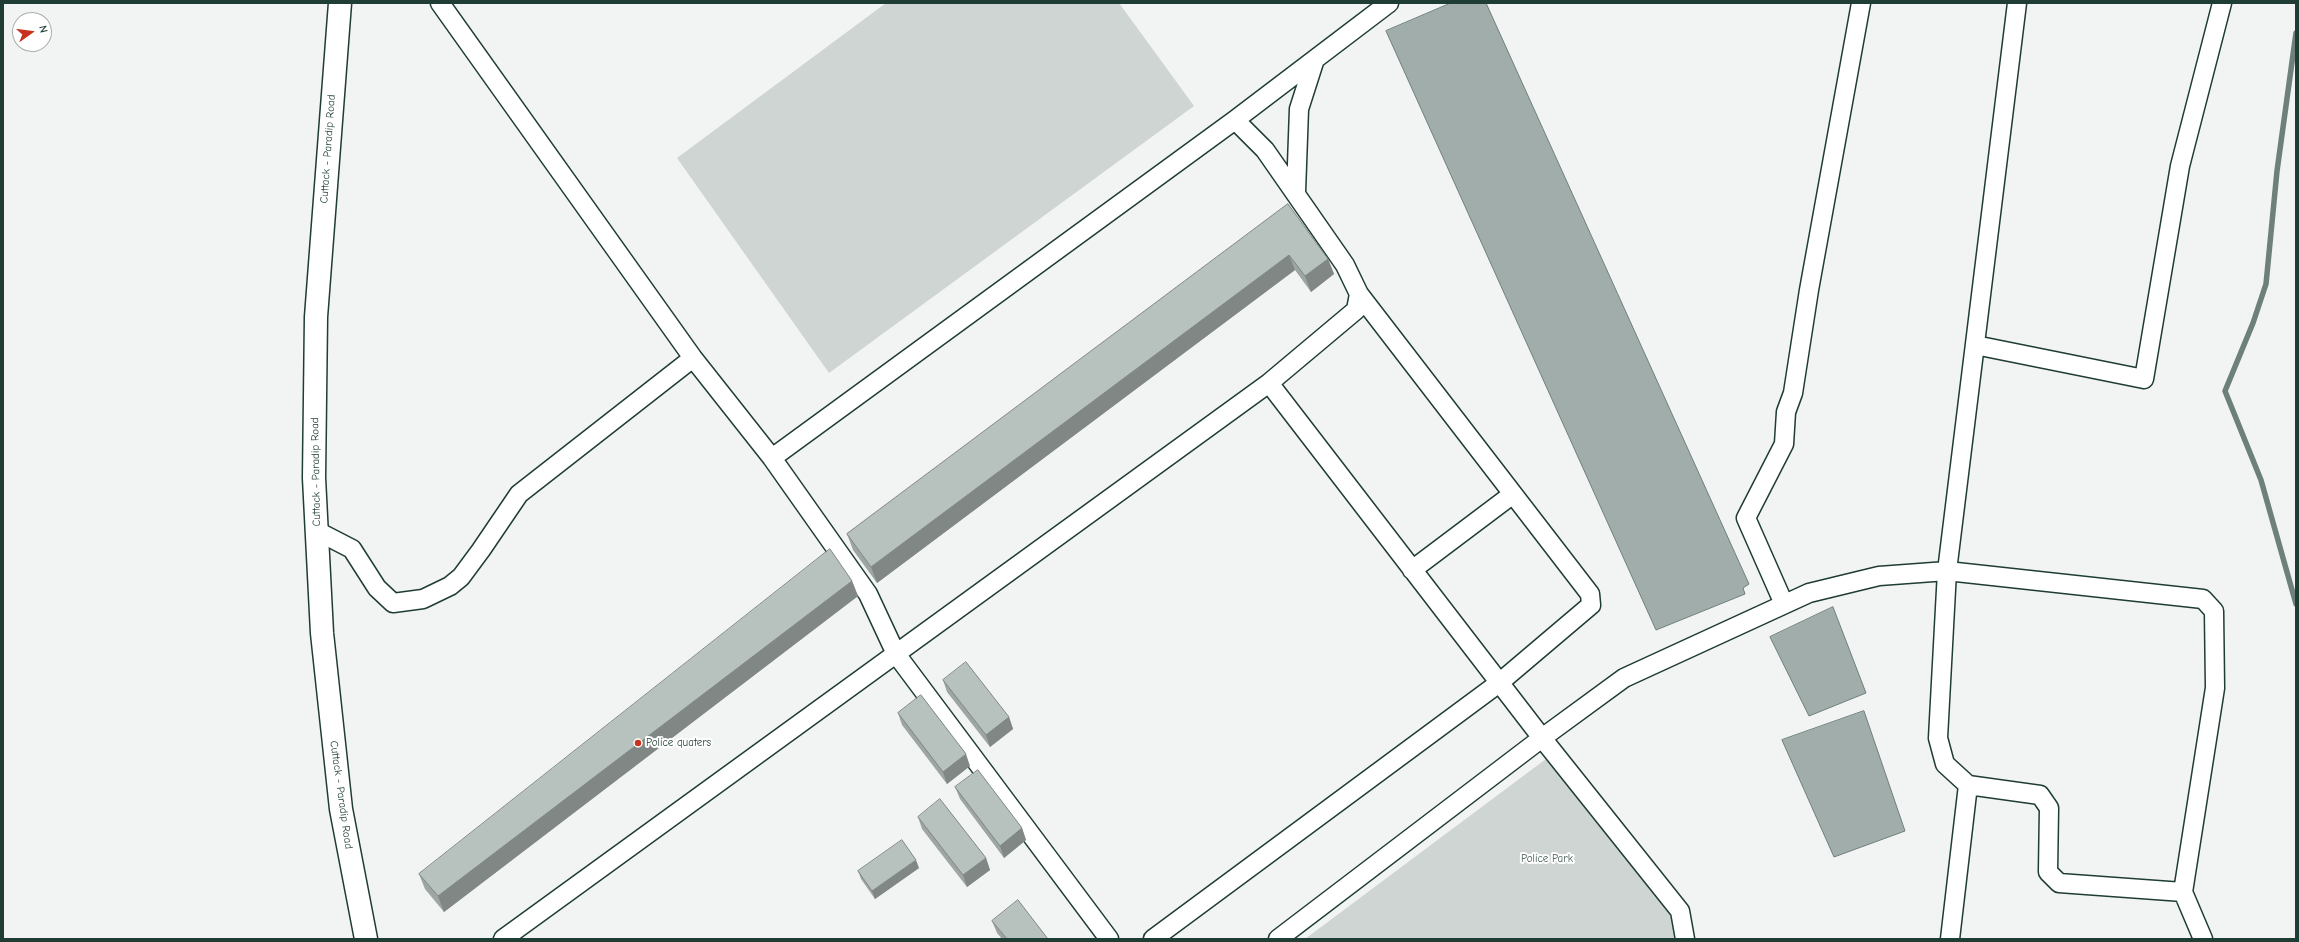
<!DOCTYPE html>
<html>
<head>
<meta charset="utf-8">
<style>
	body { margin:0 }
	#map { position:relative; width:2299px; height:942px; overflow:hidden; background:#f2f3f3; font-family:"Comic Neue",sans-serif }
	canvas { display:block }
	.frame { position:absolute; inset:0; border:4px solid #1f3d34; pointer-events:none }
	.north { position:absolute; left:12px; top:12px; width:40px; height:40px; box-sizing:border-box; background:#fff; border:1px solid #a5b1ae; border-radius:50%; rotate:76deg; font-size:11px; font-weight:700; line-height:16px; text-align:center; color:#1f3d34 }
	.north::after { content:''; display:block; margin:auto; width:14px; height:18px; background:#c8321e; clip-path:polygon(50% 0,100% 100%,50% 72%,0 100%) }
</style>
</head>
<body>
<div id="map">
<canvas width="2299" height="942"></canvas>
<div class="frame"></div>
<div class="north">N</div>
</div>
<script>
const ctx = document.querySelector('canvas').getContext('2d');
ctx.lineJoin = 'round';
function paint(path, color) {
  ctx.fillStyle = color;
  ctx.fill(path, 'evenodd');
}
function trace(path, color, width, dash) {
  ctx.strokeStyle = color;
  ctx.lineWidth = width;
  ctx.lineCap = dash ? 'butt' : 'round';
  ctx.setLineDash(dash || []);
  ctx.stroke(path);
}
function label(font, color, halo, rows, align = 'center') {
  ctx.font = font + ' "Comic Neue",sans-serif';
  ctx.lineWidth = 4;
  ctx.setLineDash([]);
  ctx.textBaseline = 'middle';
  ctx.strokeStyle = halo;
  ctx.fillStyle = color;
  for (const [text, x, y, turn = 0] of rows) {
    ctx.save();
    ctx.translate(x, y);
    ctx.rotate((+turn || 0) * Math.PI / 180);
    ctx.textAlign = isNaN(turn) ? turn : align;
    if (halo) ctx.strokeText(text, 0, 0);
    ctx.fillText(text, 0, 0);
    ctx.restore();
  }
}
paint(new Path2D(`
	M 886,3 L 1119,3 L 1194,106 L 829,373 L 677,158 Z
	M 1562,747 L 1637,846 L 1688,939 L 1305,939 Z`), '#ced5d3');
const water = new Path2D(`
	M 1451,3 L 1486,3 L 1749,584 L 1743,588 L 1745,594 L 1656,630 L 1386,31 Z
	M 1833,607 L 1866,693 L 1809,716 L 1770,637 Z
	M 1864,711 L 1905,831 L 1834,857 L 1782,740 Z`);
paint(water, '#a1adaa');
trace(water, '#6d807b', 1);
trace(new Path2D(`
	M 2296,33 L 2277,171 L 2266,284 L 2253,323 L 2225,391 L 2261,480 L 2296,604`), '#6d807b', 5.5);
const minor = new Path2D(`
	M 440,3 L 693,358 L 772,458 L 868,594 L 896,654 L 1109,939
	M 2017,3 L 1947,571 L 1938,738 L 1945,764 L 1968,785 L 2040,795 L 2049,808 L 2048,872 L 2059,883 L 2183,892
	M 1296,192 L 1299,109 L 1315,59
	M 1975,345 L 2144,379 L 2180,166 L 2222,3
	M 1269,383 L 1542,738 L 1680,911 L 1685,939
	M 772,458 L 1235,120 L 1389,3
	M 317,531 L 352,549 L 377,588 L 393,603 L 423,599 L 450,586 L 461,577 L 481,550 L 519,494 L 693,358
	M 1412,570 L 1513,494
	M 1784,604 L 1746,518 L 1784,444 L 1786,412 L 1793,393 L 1809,290 L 1861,3
	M 503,939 L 1269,383 L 1356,310 L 1359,294 L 1345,265 L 1265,150 L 1235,120
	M 1153,939 L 1499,683 L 1591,605 L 1590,594 L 1359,294
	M 1278,939 L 1542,738 L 1624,678 L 1809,593 L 1879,576 L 1947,571 L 2203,599 L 2214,611 L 2215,688 L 2183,892 L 2203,939
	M 1950,939 L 1968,785`);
const highway = new Path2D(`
	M 340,3 L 316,317 L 314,478 L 322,633 L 341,809 L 366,939`);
trace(minor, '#1f3d34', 21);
trace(highway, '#1f3d34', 25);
trace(minor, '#fff', 18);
trace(highway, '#fff', 22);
paint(new Path2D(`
	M 1288,204 L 1328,259 L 1334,274 L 1311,292 L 1295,270 L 877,583 L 853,550 L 847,534 Z
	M 852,581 L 858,596 L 444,912 L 425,889 L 419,874 Z
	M 943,680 L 1009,717 L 1013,729 L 990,747 L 947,692 Z
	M 898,713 L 970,766 L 947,784 L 902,725 Z
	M 955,787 L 1022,828 L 1026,840 L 1004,858 L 960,799 Z
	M 918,817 L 986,858 L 990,870 L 967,887 L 922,829 Z
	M 919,868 L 875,899 L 861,879 L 858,871 Z
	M 992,921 L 1048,939 L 1002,939 L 997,933 Z`), '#9da6a3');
paint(new Path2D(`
	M 1289,255 L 1295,270 L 877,583 L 871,567 Z
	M 1328,259 L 1334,274 L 1311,292 L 1305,276 Z
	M 852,581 L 858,596 L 444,912 L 438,896 Z
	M 1009,717 L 1013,729 L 990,747 L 986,735 Z
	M 966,754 L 970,766 L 947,784 L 943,772 Z
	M 1022,828 L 1026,840 L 1004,858 L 1000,846 Z
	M 986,858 L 990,870 L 967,887 L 963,875 Z
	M 916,860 L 919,868 L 875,899 L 872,891 Z`), '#808784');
const building = new Path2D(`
	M 1288,204 L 1328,259 L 1305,276 L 1289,255 L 871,567 L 847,534 Z
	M 830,549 L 852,581 L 438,896 L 419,874 Z
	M 966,662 L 1009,717 L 986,735 L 943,680 Z
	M 921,695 L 966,754 L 943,772 L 898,713 Z
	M 978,770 L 1022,828 L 1000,846 L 955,787 Z
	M 940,799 L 986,858 L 963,875 L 918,817 Z
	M 902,840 L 916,860 L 872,891 L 858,871 Z
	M 1018,900 L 1048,939 L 1007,939 L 992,921 Z`);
paint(building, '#b7c1bd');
trace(building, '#808784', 1);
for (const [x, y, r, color] of [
	[638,743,4,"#c8321e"]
]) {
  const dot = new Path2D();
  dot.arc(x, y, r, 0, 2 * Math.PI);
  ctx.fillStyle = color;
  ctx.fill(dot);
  trace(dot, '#fff', 1.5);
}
label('11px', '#1f3d34', '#fff', [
	["Cuttack - Paradip Road",328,149,-86],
	["Cuttack - Paradip Road",316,472,-91],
	["Cuttack - Paradip Road",341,795,82]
]);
label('11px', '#1f3d34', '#fff', [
	["Police quaters",646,743]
], 'left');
label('11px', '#425b54', '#fff', [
	["Police Park",1547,859]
]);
</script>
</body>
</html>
